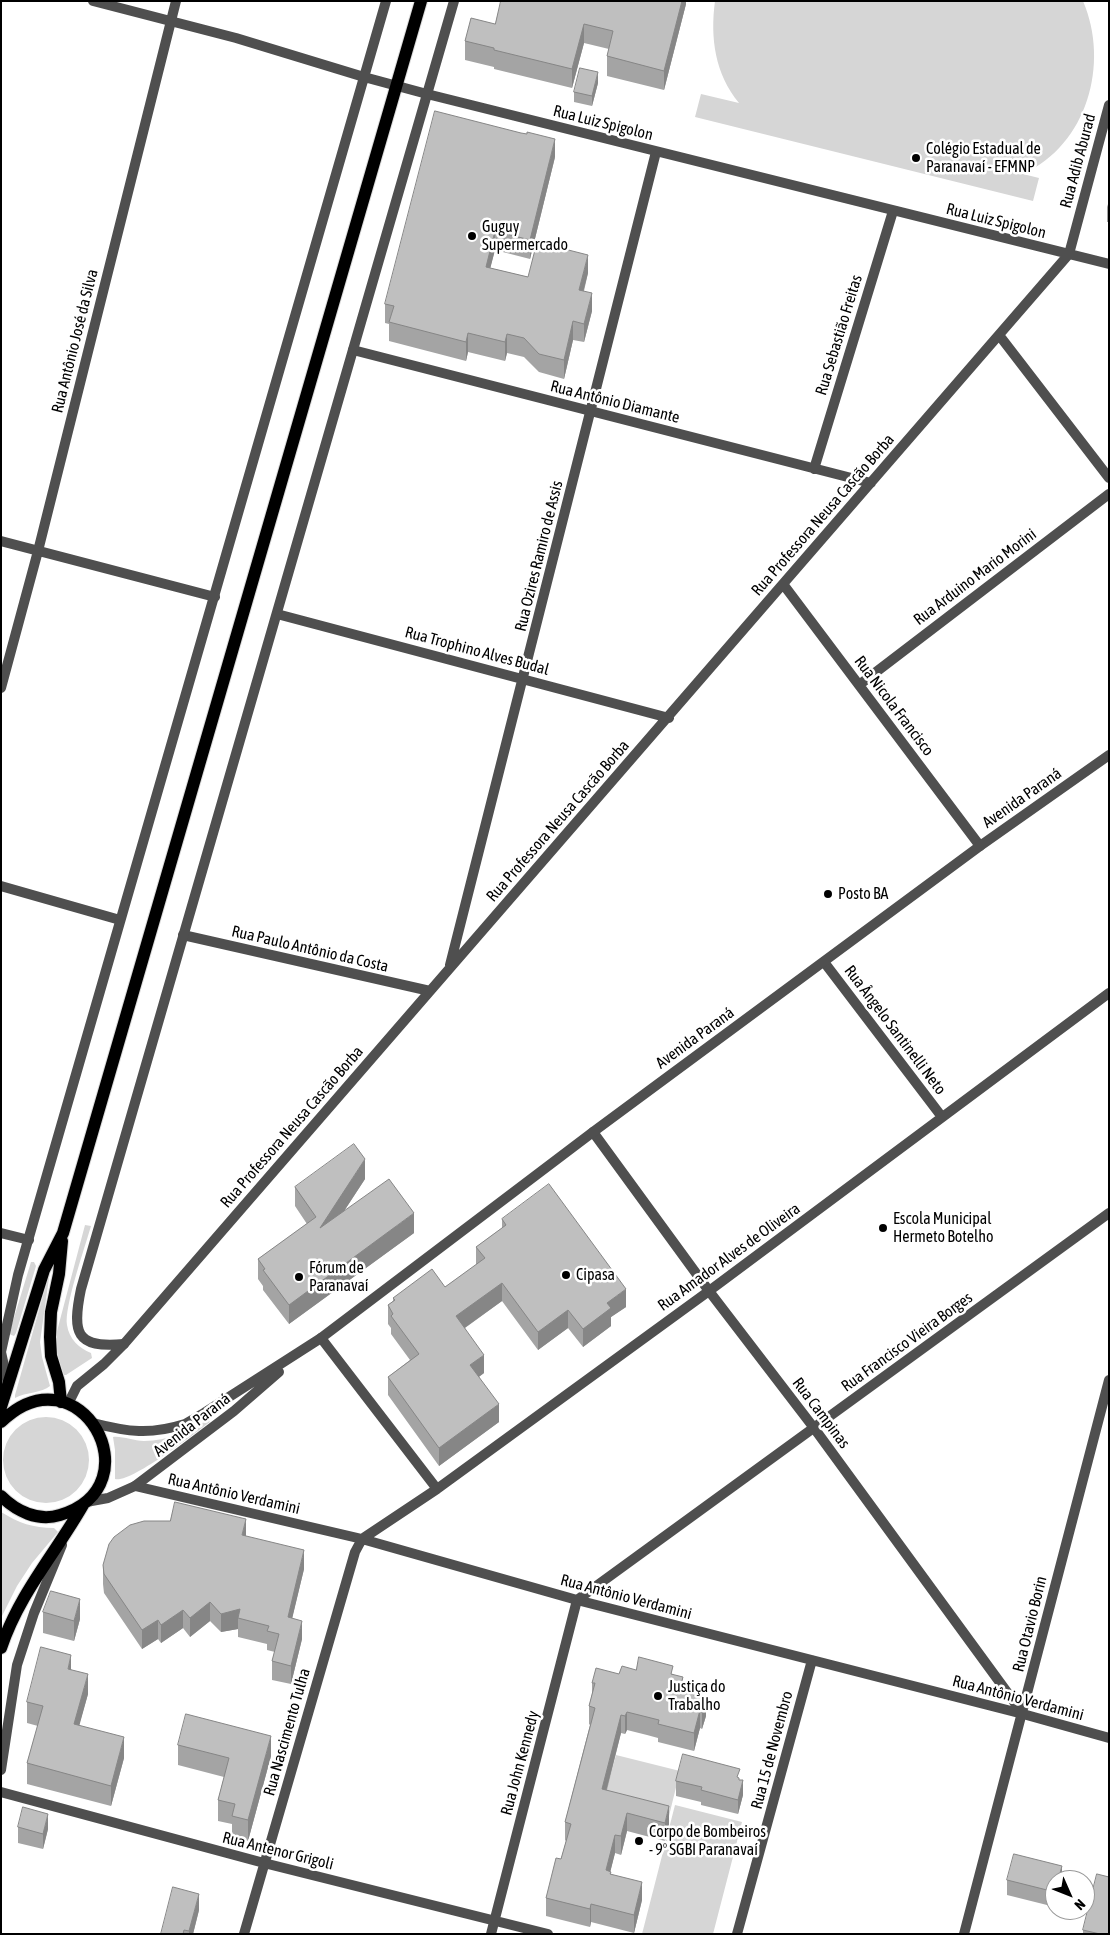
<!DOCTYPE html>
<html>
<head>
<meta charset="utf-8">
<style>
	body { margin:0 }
	#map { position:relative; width:1110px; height:1935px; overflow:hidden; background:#fff; font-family:"Asap Condensed",sans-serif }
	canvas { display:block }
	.frame { position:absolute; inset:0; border:2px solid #000; pointer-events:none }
	.north { position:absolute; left:1045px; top:1870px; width:50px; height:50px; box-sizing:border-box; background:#fff; border:1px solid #999; border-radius:50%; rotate:134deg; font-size:14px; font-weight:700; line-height:20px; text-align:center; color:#000 }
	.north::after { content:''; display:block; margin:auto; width:18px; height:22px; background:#000; clip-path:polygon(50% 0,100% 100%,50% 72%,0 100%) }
</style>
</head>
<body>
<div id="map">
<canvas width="1110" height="1935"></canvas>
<div class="frame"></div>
<div class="north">N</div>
</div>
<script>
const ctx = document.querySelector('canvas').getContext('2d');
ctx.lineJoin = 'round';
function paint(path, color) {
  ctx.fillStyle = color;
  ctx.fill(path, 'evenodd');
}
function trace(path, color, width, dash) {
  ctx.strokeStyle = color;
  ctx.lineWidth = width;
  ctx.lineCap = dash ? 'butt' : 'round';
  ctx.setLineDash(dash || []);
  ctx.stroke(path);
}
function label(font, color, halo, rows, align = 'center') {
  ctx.font = font + ' "Asap Condensed",sans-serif';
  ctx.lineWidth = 5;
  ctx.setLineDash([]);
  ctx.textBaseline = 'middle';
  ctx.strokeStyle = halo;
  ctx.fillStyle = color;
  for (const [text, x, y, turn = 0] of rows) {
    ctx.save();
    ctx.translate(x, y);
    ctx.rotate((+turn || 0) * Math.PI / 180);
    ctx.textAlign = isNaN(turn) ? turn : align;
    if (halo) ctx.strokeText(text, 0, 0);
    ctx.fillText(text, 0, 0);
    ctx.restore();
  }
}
paint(new Path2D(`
	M 715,1 L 1083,1 C 1110,64 1087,145 1023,174 L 1039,178 L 1033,201 L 695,117 L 701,94 L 739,103 C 715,74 710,38 715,1 Z
	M 85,1225 L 91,1226 C 85,1247 64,1307 67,1325 C 69,1339 79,1348 91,1353 L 92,1358 L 66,1375 L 64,1375 L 57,1355 L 56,1335 Z
	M 31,1262 L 34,1262 L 36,1266 L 16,1333 L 14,1336 L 9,1334 Z
	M 50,1271 L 40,1342 L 42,1357 L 50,1386 C 42,1393 26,1392 15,1398 L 15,1395 Z
	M3 1460a43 43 0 1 1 86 0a43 43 0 1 1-86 0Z
	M 208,1420 L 210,1422 C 195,1433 130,1484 115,1479 L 115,1450 L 113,1437 C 123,1436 133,1441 144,1441 C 168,1441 188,1431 208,1420 Z
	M 1,1512 C 19,1523 33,1528 54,1528 L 58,1532 L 32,1563 L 17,1586 L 1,1618 Z
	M 616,1755 L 680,1771 L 669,1816 L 604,1799 Z
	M 675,1805 L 742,1822 L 713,1934 L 642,1934 Z`), '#d6d6d6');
const primary = new Path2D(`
	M 61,1402 L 59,1382 L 51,1356 L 50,1337 L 51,1312 L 59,1274 L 62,1241
	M 1,1407 L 44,1270 L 63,1233 L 421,1
	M 1,1422 C 79,1346 157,1486 60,1515 C 38,1522 16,1511 1,1496
	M 1,1648 C 19,1594 55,1554 83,1505`);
trace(primary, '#dbdbdb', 14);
trace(new Path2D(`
	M 93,1 L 236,38 L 364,77
	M 427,94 L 1109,264
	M 999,335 L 1109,478
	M 353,350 L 871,483
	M 814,469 L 893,211
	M 1,541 L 215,597
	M 783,584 L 980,846
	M 277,614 L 669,718
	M 859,685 L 1109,494
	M 1,688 L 38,551 L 176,1
	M 1,886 L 120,920
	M 183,935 L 430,991
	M 824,962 L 942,1117
	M 450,965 L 656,152
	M 593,1132 L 709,1291 L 814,1428 L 1023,1714
	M 1,1233 L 29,1240
	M 321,1338 L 437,1489
	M 124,1344 L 1069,254 L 1109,105
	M 135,1486 L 362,1539 L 577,1600 L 1023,1714 L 1109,1738
	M 1,1792 L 264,1863 L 548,1934
	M 244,1934 L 355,1552 L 362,1539 L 437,1489 L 709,1291 L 1109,993
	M 491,1934 L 577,1600 L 1109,1213
	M 737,1934 L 812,1660
	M 964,1934 L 1109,1380`), '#4f4f4f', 10);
trace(new Path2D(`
	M 364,77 L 427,94
	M 124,1344 C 75,1349 72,1332 81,1289 L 454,1
	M 1,1352 L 18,1275 L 386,1
	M 1,1352 L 8,1384
	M 68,1404 L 77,1386 L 104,1364 L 124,1344
	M 93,1423 C 128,1432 150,1435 185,1424 L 204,1413 L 321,1338 L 593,1132 L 980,846 L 1109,755
	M 86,1502 L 108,1498 L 135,1486 L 234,1411 L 279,1372
	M 1,1770 L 17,1665 L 34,1613 L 62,1545`), '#4f4f4f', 10);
trace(primary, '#000', 12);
paint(new Path2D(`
	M 686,1 L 686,4 L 664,90 L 607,76 L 607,56 L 609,49 L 584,43 L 572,88 L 494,69 L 494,67 L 465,60 L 465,41 L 495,24 Z
	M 598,83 L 592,106 L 574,102 L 574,92 Z
	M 555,157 L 530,259 L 495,250 L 490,268 L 528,277 L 588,273 L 584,291 L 592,311 L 584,342 L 573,340 L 564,379 L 539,372 L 524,357 L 507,353 L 505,361 L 468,352 L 466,361 L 389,341 L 389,324 L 385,323 L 385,304 Z
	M 1109,201 L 1109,222 L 1107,222 L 1107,207 Z
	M 365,1179 L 344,1211 L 414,1233 L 289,1324 L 263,1290 L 263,1286 L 258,1279 L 258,1259 L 307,1224 L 295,1206 L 295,1187 Z
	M 502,1219 L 626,1307 L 611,1317 L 611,1326 L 583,1347 L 568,1328 L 538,1350 L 502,1301 L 465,1328 L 484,1373 L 479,1377 L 499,1422 L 439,1466 L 388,1395 L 388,1377 L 410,1360 L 391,1334 L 391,1328 L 388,1324 L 388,1305 L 393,1301 L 393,1298 L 445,1287 L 476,1265 L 476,1247 L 502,1228 Z
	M 246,1536 L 304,1569 L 292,1618 L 302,1639 L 291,1684 L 272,1680 L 272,1661 L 275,1652 L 267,1650 L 267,1644 L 238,1637 L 238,1629 L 221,1632 L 210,1621 L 190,1637 L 183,1628 L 161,1643 L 158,1639 L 142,1649 L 104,1593 L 103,1584 L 103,1565 Z
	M 43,1612 L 80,1619 L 74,1641 L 43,1633 Z
	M 71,1669 L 88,1694 L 79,1725 L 124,1758 L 111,1806 L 27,1784 L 27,1763 L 38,1726 L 27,1723 L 27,1702 Z
	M 636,1670 L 673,1674 L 683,1692 L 706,1698 L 706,1716 L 702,1729 L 700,1728 L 694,1751 L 658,1742 L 658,1738 L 647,1735 L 627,1730 L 625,1734 L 621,1733 L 607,1790 L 669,1824 L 665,1841 L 627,1831 L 621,1855 L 615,1853 L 610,1872 L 611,1874 L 642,1900 L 634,1933 L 591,1922 L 590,1927 L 546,1916 L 546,1898 L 561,1859 L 566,1841 L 565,1840 L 565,1822 L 590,1725 L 589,1724 L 589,1706 L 592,1694 L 592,1683 Z
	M 178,1745 L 271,1756 L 248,1841 L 232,1837 L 232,1824 L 218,1821 L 218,1800 L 224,1777 L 178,1765 Z
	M 740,1780 L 743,1795 L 738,1814 L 701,1805 L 701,1802 L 676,1796 L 676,1781 Z
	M 18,1827 L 48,1829 L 43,1849 L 18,1843 Z
	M 1007,1880 L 1062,1880 L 1055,1880 L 1055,1907 L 1007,1895 Z
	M 199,1910 L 193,1934 L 161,1934 Z
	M 1083,1930 L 1109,1934 L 1083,1934 Z`), '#a4a4a4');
paint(new Path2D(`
	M 682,1 L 686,1 L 686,4 L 664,90 L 664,71 Z
	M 584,24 L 584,43 L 572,88 L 572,69 Z
	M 598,72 L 598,83 L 592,106 L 592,96 Z
	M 555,139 L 555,157 L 530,259 L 530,240 Z
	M 495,231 L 495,250 L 486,285 L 486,267 Z
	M 588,255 L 588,273 L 579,308 L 579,290 Z
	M 592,293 L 592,311 L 584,342 L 584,324 Z
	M 573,321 L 573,340 L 564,379 L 564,360 Z
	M 468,333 L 468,352 L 466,361 L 466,342 Z
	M 507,334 L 507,353 L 505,361 L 505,342 Z
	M 365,1159 L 365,1179 L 320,1248 L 320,1228 Z
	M 414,1213 L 414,1233 L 289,1324 L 289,1305 Z
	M 502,1283 L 502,1301 L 456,1334 L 456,1316 Z
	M 626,1289 L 626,1307 L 611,1317 L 611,1326 L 583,1347 L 583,1329 L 607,1303 Z
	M 568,1310 L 568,1328 L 538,1350 L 538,1332 Z
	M 484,1355 L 484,1373 L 470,1383 L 470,1365 Z
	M 499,1404 L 499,1422 L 439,1466 L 439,1448 Z
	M 246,1519 L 246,1538 L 242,1535 Z
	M 304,1550 L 304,1569 L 288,1636 L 288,1617 Z
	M 80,1599 L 80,1619 L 74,1641 L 74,1621 Z
	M 210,1602 L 210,1621 L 190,1637 L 190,1618 Z
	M 240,1609 L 238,1618 L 238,1629 L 221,1632 L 221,1614 Z
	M 183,1610 L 183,1628 L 161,1643 L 161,1625 Z
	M 158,1620 L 158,1639 L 142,1649 L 142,1630 Z
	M 302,1621 L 302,1639 L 291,1684 L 291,1666 Z
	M 71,1655 L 71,1676 L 68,1669 Z
	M 88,1674 L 88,1694 L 74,1745 L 74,1724 Z
	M 683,1677 L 683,1695 L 679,1691 Z
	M 706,1698 L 706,1716 L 702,1729 L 702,1711 Z
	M 700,1710 L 700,1728 L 694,1751 L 694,1733 Z
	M 627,1712 L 627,1730 L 625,1734 L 625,1716 Z
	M 621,1715 L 621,1733 L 602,1807 L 602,1789 Z
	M 271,1736 L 271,1756 L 248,1841 L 248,1820 Z
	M 124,1737 L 124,1758 L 111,1806 L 111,1786 Z
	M 743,1780 L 743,1795 L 738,1814 L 738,1800 Z
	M 669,1806 L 669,1824 L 665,1841 L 665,1823 Z
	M 627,1813 L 627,1831 L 621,1855 L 621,1836 Z
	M 48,1814 L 48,1829 L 43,1849 L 43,1834 Z
	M 615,1835 L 615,1853 L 606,1889 L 606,1870 Z
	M 1062,1866 L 1062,1880 L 1058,1880 Z
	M 642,1882 L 642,1900 L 634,1933 L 634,1915 Z
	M 199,1894 L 199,1910 L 193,1934 L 189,1934 L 189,1931 Z
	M 591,1904 L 591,1922 L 590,1927 L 590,1909 Z`), '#868686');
const building = new Path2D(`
	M 501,1 L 682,1 L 664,71 L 607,56 L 613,31 L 584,24 L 572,69 L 494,50 L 494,48 L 465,41 L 471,18 L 495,24 Z
	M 580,68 L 598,72 L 592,96 L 574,92 Z
	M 435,111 L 521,133 L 527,134 L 527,132 L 555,139 L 530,240 L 495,231 L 486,267 L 528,277 L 537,242 L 588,255 L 579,290 L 592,293 L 584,324 L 573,321 L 564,360 L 539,354 L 524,338 L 507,334 L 505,342 L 468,333 L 466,342 L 389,322 L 394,306 L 385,304 Z
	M 354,1144 L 365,1159 L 320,1228 L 389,1179 L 414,1213 L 289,1305 L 263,1270 L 265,1269 L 258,1259 L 316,1217 L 295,1187 Z
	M 549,1184 L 626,1289 L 607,1303 L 611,1308 L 583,1329 L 568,1310 L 538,1332 L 502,1283 L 456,1316 L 484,1355 L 470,1365 L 499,1404 L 439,1448 L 388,1377 L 419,1354 L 391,1316 L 393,1314 L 388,1305 L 395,1300 L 393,1298 L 432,1269 L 445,1287 L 485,1258 L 476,1247 L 506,1225 L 502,1219 Z
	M 175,1502 L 246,1519 L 242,1535 L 304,1550 L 288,1617 L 302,1621 L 291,1666 L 272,1661 L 279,1634 L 267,1631 L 269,1626 L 238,1618 L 240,1609 L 221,1614 L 210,1602 L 190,1618 L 183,1610 L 161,1625 L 158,1620 L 142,1630 L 104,1574 L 103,1565 L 109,1544 L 114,1537 L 130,1525 L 144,1521 L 170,1521 Z
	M 51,1591 L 80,1599 L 74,1621 L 43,1612 Z
	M 41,1647 L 71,1655 L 68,1669 L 88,1674 L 74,1724 L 124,1737 L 111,1786 L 27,1763 L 43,1706 L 27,1702 Z
	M 639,1657 L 673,1666 L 671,1674 L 683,1677 L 679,1691 L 706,1698 L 702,1711 L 700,1710 L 694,1733 L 658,1724 L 659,1720 L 627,1712 L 625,1716 L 621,1715 L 602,1789 L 669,1806 L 665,1823 L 627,1813 L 621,1836 L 615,1835 L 606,1870 L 611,1872 L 610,1874 L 642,1882 L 634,1915 L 591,1904 L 590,1909 L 546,1898 L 556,1858 L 561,1859 L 571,1824 L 565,1822 L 595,1708 L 589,1706 L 595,1683 L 592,1683 L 596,1668 L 619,1674 L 622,1666 L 636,1670 Z
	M 186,1714 L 271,1736 L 248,1820 L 232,1816 L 235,1804 L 218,1800 L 229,1758 L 178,1745 Z
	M 683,1754 L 740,1769 L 737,1777 L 739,1778 L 739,1780 L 743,1780 L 738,1800 L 701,1790 L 702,1787 L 676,1781 Z
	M 23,1807 L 48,1814 L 43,1834 L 18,1827 Z
	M 1014,1854 L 1062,1866 L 1058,1880 L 1055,1880 L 1055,1892 L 1007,1880 Z
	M 1097,1874 L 1109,1877 L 1109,1934 L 1100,1934 L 1083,1930 Z
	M 173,1887 L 199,1894 L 189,1931 L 184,1930 L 183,1934 L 161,1934 Z`);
paint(building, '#bfbfbf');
trace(building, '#868686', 1);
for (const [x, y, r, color] of [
	[916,158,5,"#000"],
	[472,236,5,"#000"],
	[828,894,5,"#000"],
	[883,1228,5,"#000"],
	[566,1275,5,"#000"],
	[299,1277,5,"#000"],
	[658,1696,5,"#000"],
	[639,1841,5,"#000"]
]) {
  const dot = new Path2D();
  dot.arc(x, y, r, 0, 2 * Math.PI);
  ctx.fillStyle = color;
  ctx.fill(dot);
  trace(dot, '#fff', 2);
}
label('16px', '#000', '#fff', [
	["Rua Luiz Spigolon",603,123,14],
	["Rua Adib Aburad",1078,161,-75],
	["Rua Luiz Spigolon",996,221,14],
	["Rua Sebastião Freitas",839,335,-73],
	["Rua Antônio José da Silva",75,341,-76],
	["Rua Antônio Diamante",615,402,14],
	["Rua Professora Neusa Cascão Borba",823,515,-49],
	["Rua Ozires Ramiro de Assis",539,556,-76],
	["Rua Arduino Mario Morini",975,577,-37],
	["Rua Trophino Alves Budal",477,651,15],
	["Rua Nicola Francisco",894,706,53],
	["Avenida Paraná",1022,798,-35],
	["Rua Professora Neusa Cascão Borba",558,821,-49],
	["Rua Paulo Antônio da Costa",310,949,13],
	["Rua Ângelo Santinelli Neto",895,1030,53],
	["Avenida Paraná",695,1038,-36],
	["Rua Professora Neusa Cascão Borba",292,1127,-49],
	["Rua Amador Alves de Oliveira",729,1257,-36],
	["Rua Francisco Vieira Borges",907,1342,-36],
	["Rua Campinas",821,1413,53],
	["Avenida Paraná",192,1425,-38],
	["Rua Antônio Verdamini",234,1494,13],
	["Rua Antônio Verdamini",626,1597,15],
	["Rua Otavio Borin",1030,1624,-76],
	["Rua Antônio Verdamini",1018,1698,15],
	["Rua Nascimento Tulha",287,1732,-74],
	["Rua 15 de Novembro",772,1750,-75],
	["Rua John Kennedy",520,1763,-75],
	["Rua Antenor Grigoli",278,1851,14]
]);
label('16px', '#000', '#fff', [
	["Colégio Estadual de",926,149],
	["Paranavaí - EFMNP",926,167],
	["Guguy",482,227],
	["Supermercado",482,245],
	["Posto BA",838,894],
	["Escola Municipal",893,1219],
	["Hermeto Botelho",893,1237],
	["Fórum de",309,1268],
	["Paranavaí",309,1286],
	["Cipasa",576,1275],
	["Justiça do",668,1687],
	["Trabalho",668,1705],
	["Corpo de Bombeiros",649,1832],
	["- 9º SGBI Paranavaí",649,1850]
], 'left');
</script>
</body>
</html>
